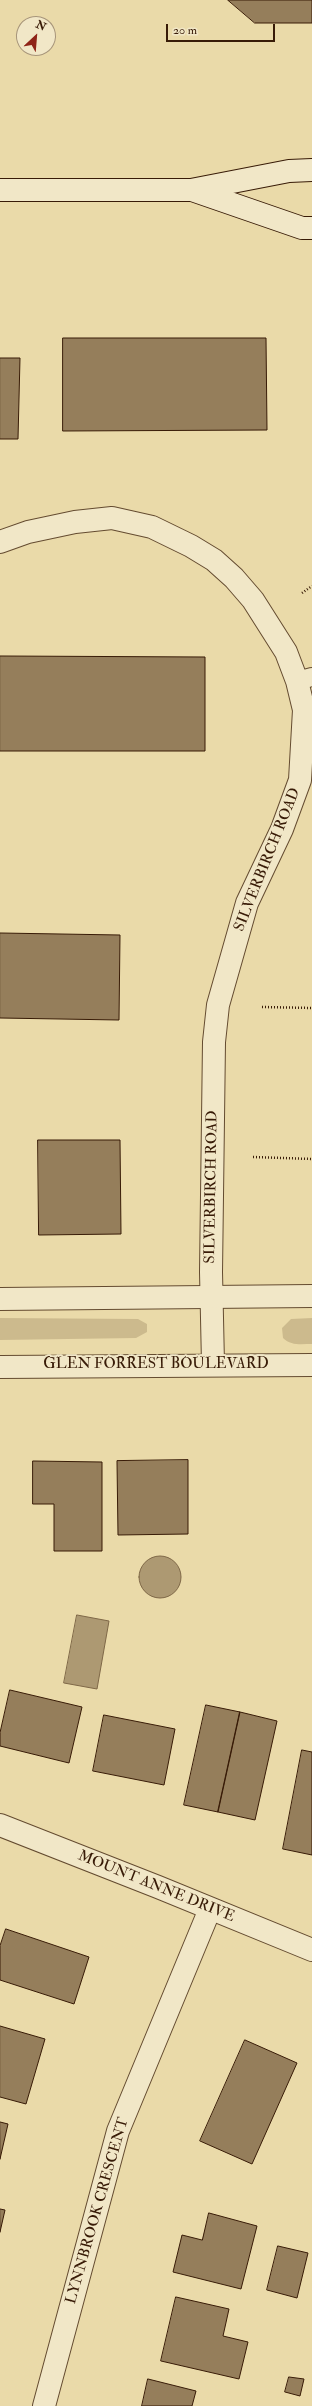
<!DOCTYPE html>
<html>
<head>
<meta charset="utf-8">
<style>
	body { margin:0 }
	#map { position:relative; width:312px; height:2406px; overflow:hidden; background:#eadaa9; font-family:"IM FELL Double Pica",serif }
	canvas { display:block }
	.north { position:absolute; left:16px; top:16px; width:40px; height:40px; box-sizing:border-box; background:#f1e7c7; border:1px solid #a7957a; border-radius:50%; rotate:26deg; font-size:11px; font-weight:700; line-height:16px; text-align:center; color:#381b07 }
	.north::after { content:''; display:block; margin:auto; width:14px; height:18px; background:#8f2418; clip-path:polygon(50% 0,100% 100%,50% 72%,0 100%) }
	.scale { position:absolute; left:166px; top:24px; width:109px; height:18px; box-sizing:border-box; border:2px solid #381b07; border-top:0; padding-left:5px; font-size:12px; line-height:14px; white-space:nowrap; color:#381b07; -webkit-text-stroke:3px #f1e7c7; paint-order:stroke }
</style>
</head>
<body>
<div id="map">
<canvas width="312" height="2406"></canvas>
<div class="north">N</div>
<div class="scale">20 m</div>
</div>
<script>
const ctx = document.querySelector('canvas').getContext('2d');
ctx.lineJoin = 'round';
function paint(path, color) {
  ctx.fillStyle = color;
  ctx.fill(path, 'evenodd');
}
function trace(path, color, width, dash) {
  ctx.strokeStyle = color;
  ctx.lineWidth = width;
  ctx.lineCap = dash ? 'butt' : 'round';
  ctx.setLineDash(dash || []);
  ctx.stroke(path);
}
function label(font, color, halo, rows, align = 'center') {
  ctx.font = font + ' "IM FELL Double Pica",serif';
  ctx.lineWidth = 3.5;
  ctx.setLineDash([]);
  ctx.textBaseline = 'middle';
  ctx.strokeStyle = halo;
  ctx.fillStyle = color;
  for (const [text, x, y, turn = 0] of rows) {
    ctx.save();
    ctx.translate(x, y);
    ctx.rotate((+turn || 0) * Math.PI / 180);
    ctx.textAlign = isNaN(turn) ? turn : align;
    if (halo) ctx.strokeText(text, 0, 0);
    ctx.fillText(text, 0, 0);
    ctx.restore();
  }
}
paint(new Path2D(`
	M 0,1318 L 138,1319 L 147,1324 L 147,1332 L 136,1338 L 0,1340 Z
	M 312,1318 L 312,1344 C 301,1344 291,1346 283,1338 L 282,1328 L 291,1319 Z`), '#ccba8d');
const water = new Path2D(`
	M139 1577a21 21 0 1 1 42 0a21 21 0 1 1-42 0Z
	M 77,1615 L 109,1621 L 97,1689 L 64,1683 Z`);
paint(water, '#ad9972');
trace(water, '#7e6747', 1);
const building = new Path2D(`
	M 228,0 L 312,0 L 312,23 L 255,23 Z
	M 63,338 L 266,338 L 267,430 L 63,431 Z
	M 0,358 L 20,358 L 18,439 L 0,439 Z
	M 0,656 L 205,657 L 205,751 L 0,751 Z
	M 0,933 L 120,935 L 119,1020 L 0,1018 Z
	M 38,1140 L 120,1140 L 121,1234 L 39,1235 Z
	M 188,1460 L 188,1534 L 118,1535 L 117,1461 Z
	M 33,1461 L 102,1462 L 102,1551 L 54,1551 L 54,1504 L 33,1504 Z
	M 10,1690 L 82,1707 L 69,1763 L 0,1746 L 0,1733 Z
	M 206,1705 L 240,1712 L 218,1812 L 184,1805 Z
	M 240,1712 L 277,1721 L 255,1820 L 218,1812 Z
	M 104,1715 L 175,1729 L 164,1785 L 93,1771 Z
	M 302,1750 L 312,1752 L 312,1855 L 283,1849 Z
	M 6,1929 L 89,1957 L 74,2004 L 0,1980 L 0,1946 Z
	M 0,2026 L 45,2039 L 26,2104 L 0,2097 Z
	M 245,2040 L 297,2063 L 252,2164 L 200,2141 Z
	M 0,2122 L 8,2124 L 0,2159 Z
	M 0,2209 L 5,2210 L 0,2232 Z
	M 209,2213 L 257,2226 L 241,2289 L 173,2272 L 182,2235 L 202,2240 Z
	M 278,2246 L 308,2253 L 297,2298 L 267,2290 Z
	M 176,2297 L 229,2309 L 223,2336 L 248,2342 L 239,2379 L 161,2361 Z
	M 289,2377 L 304,2379 L 300,2396 L 285,2392 Z
	M 148,2379 L 196,2391 L 192,2406 L 142,2406 Z`);
paint(building, '#957e5b');
trace(building, '#381b07', 1);
const service = new Path2D(`
	M 297,681 L 312,677`);
const minor = new Path2D(`
	M 0,542 L 28,532 L 75,522 L 112,518 L 152,527 L 191,546 L 214,560 L 234,578 L 253,600 L 286,652 L 297,681 L 304,710 L 300,780 L 282,829 L 247,903 L 218,1005 L 214,1042 L 211,1272 L 213,1364
	M 0,1825 L 158,1887 L 312,1950
	M 44,2406 L 118,2131 L 210,1909`);
const tertiary = new Path2D(`
	M 0,1299 L 312,1296
	M 0,1367 L 312,1365`);
const secondary = new Path2D(`
	M 0,190 L 191,190 L 289,171 L 312,170
	M 192,190 L 302,228 L 312,228`);
trace(service, '#644b30', 20);
trace(minor, '#644b30', 24);
trace(tertiary, '#644b30', 24);
trace(secondary, '#381b07', 24);
trace(new Path2D(`
	M 302,593 L 312,586
	M 262,1007 L 312,1008
	M 253,1157 L 312,1159`), '#381b07', 2.5, [1, 2]);
trace(service, '#f1e7c7', 18);
trace(minor, '#f1e7c7', 22);
trace(tertiary, '#f1e7c7', 22);
trace(secondary, '#f1e7c7', 22);
label('15px', '#381b07', '#f1e7c7', [
	["SILVERBIRCH ROAD",268,860,-68],
	["SILVERBIRCH ROAD",212,1187,-89],
	["GLEN FORREST BOULEVARD",156,1365],
	["MOUNT ANNE DRIVE",156,1887,22],
	["LYNNBROOK CRESCENT",98,2211,-74]
]);
</script>
</body>
</html>
